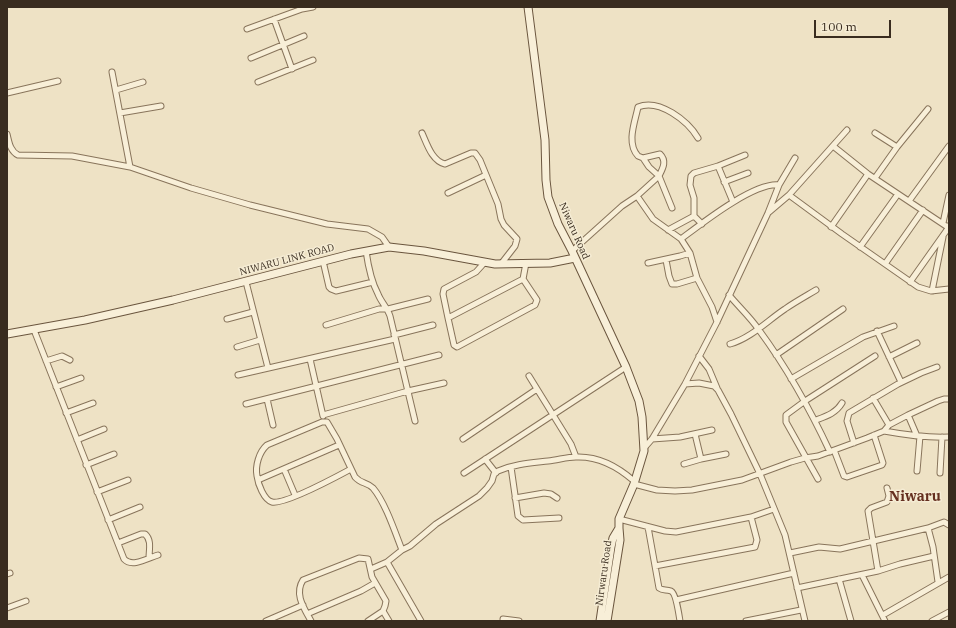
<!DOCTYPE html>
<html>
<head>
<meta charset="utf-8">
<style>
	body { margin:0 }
	#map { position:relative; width:956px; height:628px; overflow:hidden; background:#eee2c5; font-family:"IBM Plex Serif",serif }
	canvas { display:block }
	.frame { position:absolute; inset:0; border:8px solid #392c1f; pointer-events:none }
	.scale { position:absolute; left:814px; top:20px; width:77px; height:18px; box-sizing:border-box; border:2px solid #392c1f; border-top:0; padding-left:5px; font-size:12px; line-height:14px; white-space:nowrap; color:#392c1f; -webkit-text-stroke:3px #f5ecd4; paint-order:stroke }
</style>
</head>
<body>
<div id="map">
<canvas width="956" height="628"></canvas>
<div class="frame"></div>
<div class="scale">100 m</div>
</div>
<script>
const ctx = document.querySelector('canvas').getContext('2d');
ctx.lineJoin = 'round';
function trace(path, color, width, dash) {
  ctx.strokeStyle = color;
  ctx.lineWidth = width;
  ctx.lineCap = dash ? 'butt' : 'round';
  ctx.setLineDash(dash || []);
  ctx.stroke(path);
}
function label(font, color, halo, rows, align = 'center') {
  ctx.font = font + ' "IBM Plex Serif",serif';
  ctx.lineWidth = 3;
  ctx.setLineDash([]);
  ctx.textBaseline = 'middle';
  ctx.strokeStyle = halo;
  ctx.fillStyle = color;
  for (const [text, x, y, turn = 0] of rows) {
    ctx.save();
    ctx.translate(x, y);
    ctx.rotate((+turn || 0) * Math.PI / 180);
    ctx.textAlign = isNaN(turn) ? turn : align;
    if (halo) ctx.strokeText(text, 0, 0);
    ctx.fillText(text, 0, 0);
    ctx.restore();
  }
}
const street = new Path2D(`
	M 274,19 L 292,69
	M 247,29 L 302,9 L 313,7
	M 251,58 L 304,36
	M 112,72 L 130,167
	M 258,82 L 313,60
	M 116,90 L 143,82
	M 7,93 L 58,81
	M 120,113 L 161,106
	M 422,133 C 427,144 432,161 445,164 L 471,153 L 475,153 L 480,160 L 498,204 L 501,219 L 504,225 L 517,239 L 515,246 L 501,264
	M 875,133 L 897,147
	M 7,134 C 9,142 10,151 18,155 L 72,156 L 130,167 L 191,188 L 250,205 L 327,224 L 368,229 L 382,237 L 389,247
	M 833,146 L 868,174 L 946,226 L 949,226
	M 643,158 L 660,154 C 667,161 663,168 659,176 L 672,208
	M 718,166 L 733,202
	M 875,178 L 897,147 L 928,109
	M 724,182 L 748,173
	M 779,185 L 795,158
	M 448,193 L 486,175
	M 789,195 L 847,130
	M 637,196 L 659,176 L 649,167 L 643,158 L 638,156 C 626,143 635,122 638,107 C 659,98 688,121 698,138
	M 909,201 L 949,146
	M 769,212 L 789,195 L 842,234 L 918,287 L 931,291 L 949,289
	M 943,223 L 949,195
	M 702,224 L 694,216 L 694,198 L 690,185 L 691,176 L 694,173 L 718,166 L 745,155
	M 831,227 L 868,174
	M 668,230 L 694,216
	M 681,239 C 701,224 754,182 779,185 L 768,213 L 717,322 L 685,384
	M 860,247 L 898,194
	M 366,251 C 368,265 371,281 378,294 C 381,302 387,307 390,316 L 415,421
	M 572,251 L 622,206 L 637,196 L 653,219 L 681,239 L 690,253 L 697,278 L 712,307 L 717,322
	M 666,260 L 669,276 L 672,284 L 677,284 L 697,278
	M 323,261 L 329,287 L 331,289 L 336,291 L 373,282
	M 485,262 L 476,272 L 444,289 L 443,294 L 448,318 L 523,279 L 526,263
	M 648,263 L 680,256 L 690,253
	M 885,264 L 923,210
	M 246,282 L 268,368
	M 910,282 L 949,227
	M 932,291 L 943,237
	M 729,295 C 739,307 751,318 759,330 C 787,368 810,409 830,452
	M 448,318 L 454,345 L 457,347 L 535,305 L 537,300 L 523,279
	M 227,319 L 253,312
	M 326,325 L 379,309 L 388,309 L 428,299
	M 34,330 L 124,559 C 132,568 148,558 158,555
	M 877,331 L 901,382
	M 394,335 L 433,325
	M 730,344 C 751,338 767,321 785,309 C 795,302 806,296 816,290
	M 237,347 L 260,340
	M 776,355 L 843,309
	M 699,356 L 709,369 L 717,388
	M 889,357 L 917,343
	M 310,359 L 323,416
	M 46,361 L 62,356 L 70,360
	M 238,375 L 395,339
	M 529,376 L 571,444 L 576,457
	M 791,379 L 863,337 L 894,326
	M 56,387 L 81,378
	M 873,398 L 889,425
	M 267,399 L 273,425
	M 246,404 L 439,355
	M 66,413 L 93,403
	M 323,415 L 408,391 L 444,383
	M 908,415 L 917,436
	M 816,420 C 827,416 836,413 842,403
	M 884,431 C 906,435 927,438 949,437
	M 695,434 L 701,459 L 726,454
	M 463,439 L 537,389
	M 652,439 L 680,437 L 712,430
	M 77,440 L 104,429
	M 854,443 L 847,421 L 849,413 L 898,384 L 921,373 L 937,367
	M 645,447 L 652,439 L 685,384 L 699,383 L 714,386 L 718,390 L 731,414 L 760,474 L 785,535 L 805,621
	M 834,450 L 844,476 L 847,477 L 882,465 L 883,463 L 874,435
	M 485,459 L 496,473
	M 684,464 L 701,459
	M 86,465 L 114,454
	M 511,467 L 518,516 L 523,520 L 559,518
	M 284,469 L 295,495
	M 351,469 C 338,476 284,505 272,502 C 264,500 258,484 257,476 C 255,466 259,452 267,445 L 322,422 L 327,422 L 337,439 L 355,477 C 361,484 367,482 373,488 C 385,502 395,532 402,550
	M 917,471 L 920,436
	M 464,473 L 626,367
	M 940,473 L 942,437
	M 818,479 L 786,422 L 786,415 L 805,401 L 875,356
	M 258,480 L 339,445
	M 634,484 L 657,490 L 675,491 L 692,490 L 742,480 L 791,462 L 805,458 L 818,456 L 867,438 L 884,431 L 889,425 L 908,415 L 938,401 L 944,399 L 949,399
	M 97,492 L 128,480
	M 515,498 L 544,493 L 551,494 L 557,498
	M 619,519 L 665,531 L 676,532 L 751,517 L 774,509
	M 108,520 L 140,507
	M 648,527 L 659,588 C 663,591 666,589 671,591 C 676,593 679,615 680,621
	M 928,528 L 933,547 L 938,582
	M 118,543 L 141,534 L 145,534 C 152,540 149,550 149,558
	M 790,553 L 819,547 L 840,549 L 928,528 L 944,522 L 949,525
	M 655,566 L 755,547 L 757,540 L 751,517
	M 371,569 L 387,562
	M 878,571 L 868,511 L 871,508 L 887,502 L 889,496 L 887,488
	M 7,574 L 10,573
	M 862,575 L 885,621
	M 839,579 L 851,621
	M 797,588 L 878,571 L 900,564 L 934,556
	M 676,600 L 794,573
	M 7,608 L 26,601
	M 383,611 L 389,621
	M 307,614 L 361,591 L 375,583
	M 883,615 L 949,577
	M 503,619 L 519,621
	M 266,621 L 303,605
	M 311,621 C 304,608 294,594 303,580 L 359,558 L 368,559 L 372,577 L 386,601 L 385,606 L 383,611 L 368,621
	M 421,621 L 387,562 L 402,550 L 410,546 L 436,524 L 479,496 L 487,488 L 492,481 L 494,474 L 498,471 C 514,464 531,463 548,461 C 558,460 567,457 576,457 C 598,456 617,466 634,481
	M 746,621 L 801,610
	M 932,621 L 949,612`);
const secondary = new Path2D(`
	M 528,7 L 545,140 L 546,180 L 548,197 L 558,224 L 572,251 L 626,367 L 639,401 L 642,417 L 644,451 L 634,484 L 619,519 L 619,528 L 613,538 L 611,547 L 600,621
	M 7,334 L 85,320 L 173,300 L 351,254 L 389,247 L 424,251 L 495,264 L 550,263 L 575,258
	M 607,621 L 620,540 L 619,528`);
trace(street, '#88745b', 7);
trace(secondary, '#6a553e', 9);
trace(street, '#f8efd8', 5);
trace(secondary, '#f8efd8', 7);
label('10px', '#392c1f', '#f5ecd4', [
	["Niwaru Road",574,231,66],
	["NIWARU LINK ROAD",287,260,-15],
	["Nirwaru Road",604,573,-82]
]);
label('bold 14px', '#652f1f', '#f5ecd4', [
	["Niwaru",915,497]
]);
</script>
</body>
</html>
